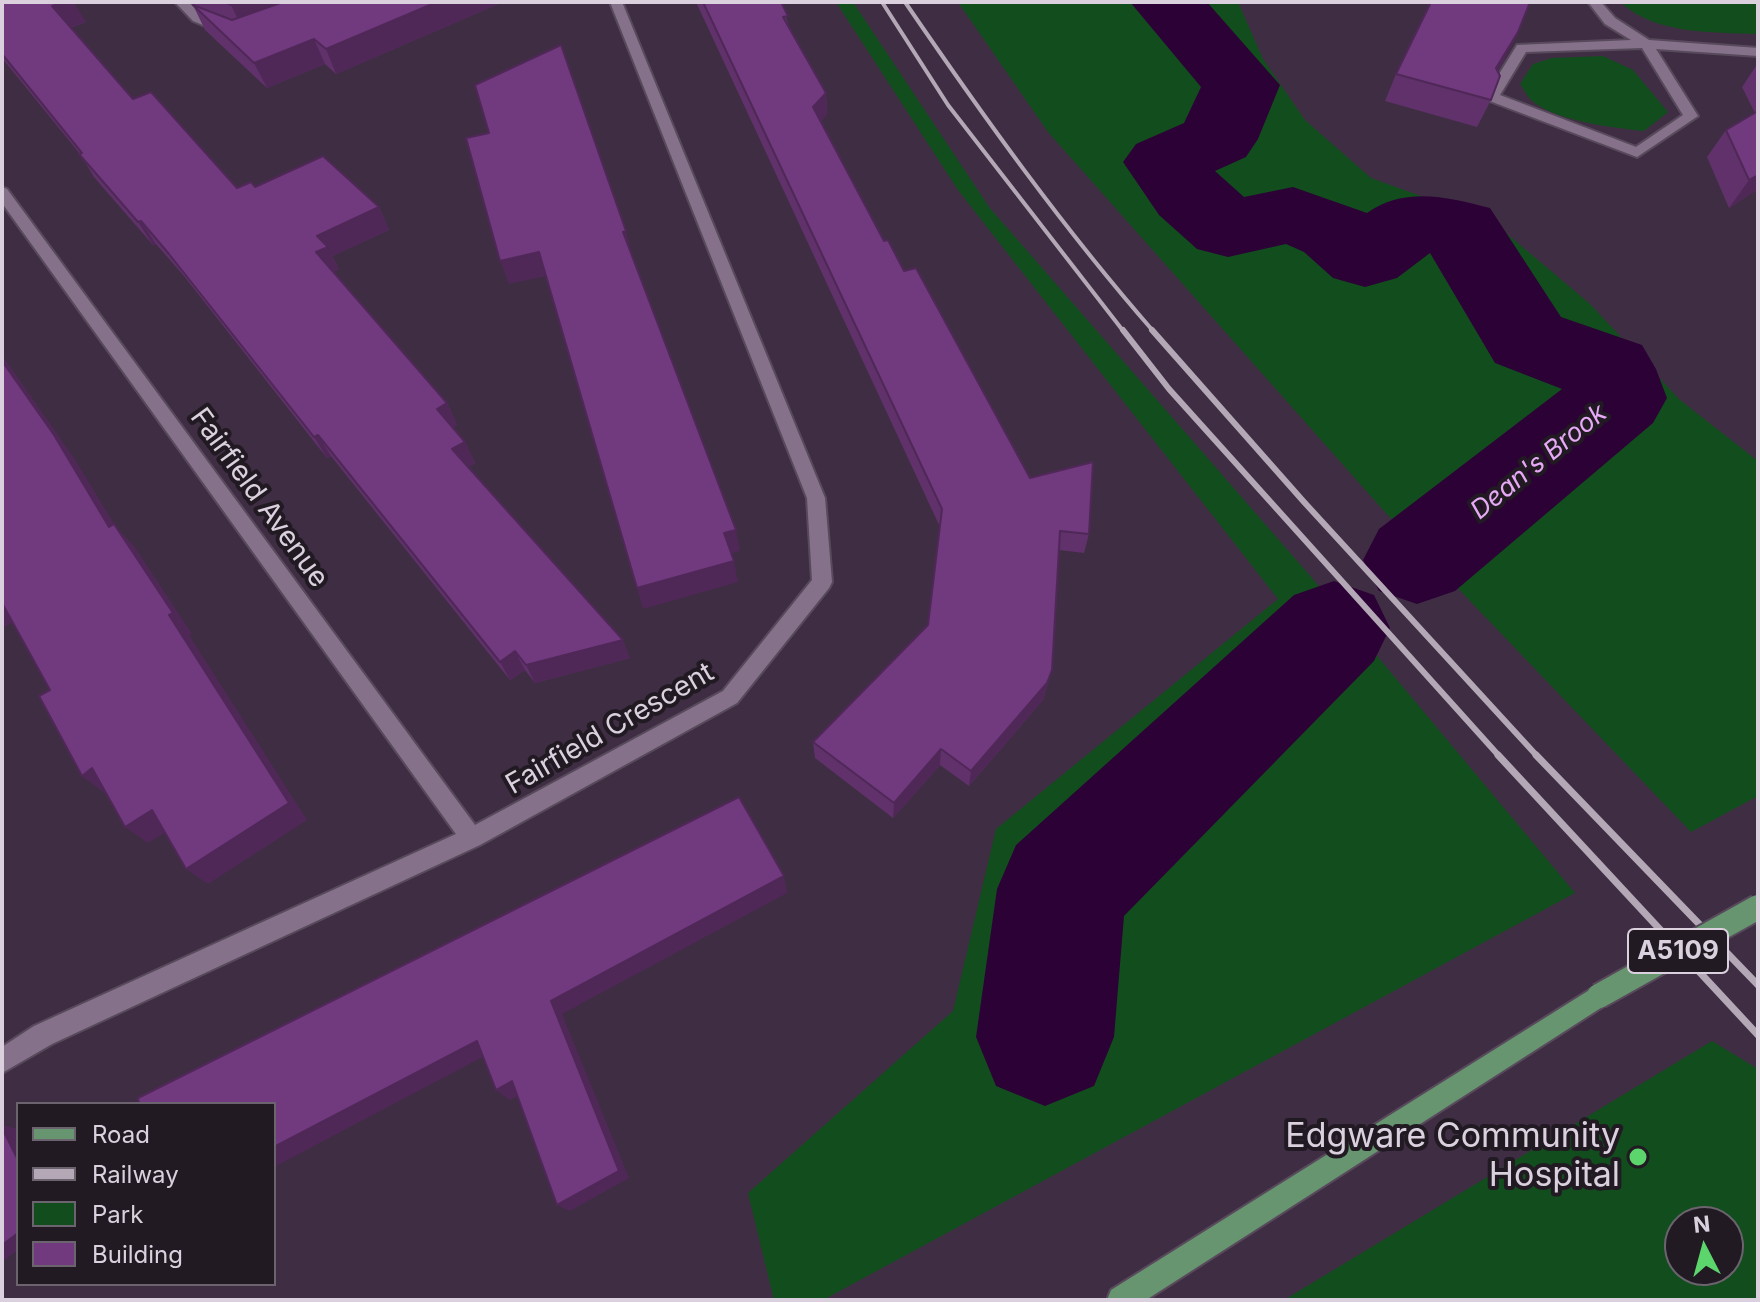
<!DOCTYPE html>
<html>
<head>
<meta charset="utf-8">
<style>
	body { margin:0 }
	#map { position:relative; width:1760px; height:1302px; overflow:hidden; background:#3f2e43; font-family:Inter,sans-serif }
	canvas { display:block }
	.frame { position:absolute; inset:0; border:4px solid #dbd1de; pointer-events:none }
	.legend { position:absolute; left:16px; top:1102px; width:260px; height:184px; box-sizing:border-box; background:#211a23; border:2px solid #6b636e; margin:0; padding:10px 14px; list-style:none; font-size:24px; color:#dbd1de }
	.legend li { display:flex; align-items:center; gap:16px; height:40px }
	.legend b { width:40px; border:2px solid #6b636e }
	.north { position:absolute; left:1664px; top:1206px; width:80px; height:80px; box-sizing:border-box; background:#211a23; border:2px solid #6b636e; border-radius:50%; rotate:354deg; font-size:22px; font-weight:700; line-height:32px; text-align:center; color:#dbd1de }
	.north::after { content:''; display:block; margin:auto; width:28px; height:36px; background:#5cd56d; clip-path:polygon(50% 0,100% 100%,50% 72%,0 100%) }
</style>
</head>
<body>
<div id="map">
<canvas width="1760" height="1302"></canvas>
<div class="frame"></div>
<ul class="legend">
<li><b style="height:10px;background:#66956f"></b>Road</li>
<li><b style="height:10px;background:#b4a8b7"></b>Railway</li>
<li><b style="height:22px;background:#124e1d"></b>Park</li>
<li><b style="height:22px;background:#71397e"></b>Building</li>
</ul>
<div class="north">N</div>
</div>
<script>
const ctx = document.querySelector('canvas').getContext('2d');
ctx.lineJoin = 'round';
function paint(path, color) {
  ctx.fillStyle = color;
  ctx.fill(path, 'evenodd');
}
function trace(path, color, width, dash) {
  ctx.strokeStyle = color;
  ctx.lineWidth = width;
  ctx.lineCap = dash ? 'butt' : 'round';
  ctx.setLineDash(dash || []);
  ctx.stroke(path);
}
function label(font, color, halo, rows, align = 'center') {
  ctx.font = font + ' Inter,sans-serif';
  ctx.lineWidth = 8;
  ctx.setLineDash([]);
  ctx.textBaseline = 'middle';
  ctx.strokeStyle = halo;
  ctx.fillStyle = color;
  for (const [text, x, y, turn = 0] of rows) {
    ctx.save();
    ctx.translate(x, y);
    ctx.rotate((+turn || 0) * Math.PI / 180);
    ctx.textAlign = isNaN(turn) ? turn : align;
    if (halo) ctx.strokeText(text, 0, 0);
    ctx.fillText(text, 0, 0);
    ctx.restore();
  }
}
paint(new Path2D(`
	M 836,2 L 853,2 L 989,207 L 1312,578 L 1575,893 L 823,1300 L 774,1300 L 748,1193 L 953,1011 L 996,829 L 1278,599 L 958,190 Z
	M 958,2 L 1238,2 L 1263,59 L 1305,120 L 1371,178 L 1493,222 L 1590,304 L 1680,400 L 1758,461 L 1758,796 L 1691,832 L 1384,511 L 1048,132 Z
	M 1620,2 L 1758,4 L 1758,34 C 1712,32 1656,35 1620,2 Z
	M 1603,56 L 1633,70 L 1668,112 L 1644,131 C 1615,128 1554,121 1531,100 C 1527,96 1524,89 1520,84 L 1533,64 L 1552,58 Z
	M 1712,1041 L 1758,1069 L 1758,1300 L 1284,1300 ZM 1728,1222 L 1728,1270 L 1680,1270 L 1680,1222 Z`), '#124e1d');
paint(new Path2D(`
	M 1130,2 L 1207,2 L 1280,85 L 1258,139 L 1246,157 L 1215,171 L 1244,197 L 1293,187 L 1367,213 C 1404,186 1449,197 1490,208 L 1561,317 L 1642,345 L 1656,369 L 1667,398 L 1653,423 L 1455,591 L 1417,604 L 1379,591 L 1363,560 L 1379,529 L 1562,389 L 1495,363 L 1430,253 L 1397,278 L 1365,287 L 1333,278 L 1304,252 L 1286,244 L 1228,257 L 1197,249 L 1159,215 L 1123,162 L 1136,144 L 1184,123 L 1201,87 Z
	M 1334,581 L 1374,595 L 1390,628 L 1374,661 L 1124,916 L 1114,1037 L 1094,1086 L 1045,1106 L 996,1086 L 976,1037 L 997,889 L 1016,845 L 1294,595 Z`), '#2c0236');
const lane = new Path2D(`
	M 175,2 L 188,2 L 203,15 L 229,29 L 222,33 L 193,21 Z`);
const street = new Path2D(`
	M 610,2 L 622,2 L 825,498 L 832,582 L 829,588 L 737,703 L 480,845 L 52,1044 L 2,1073 L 2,1047 L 34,1026 L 456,834 L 2,203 L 2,187 L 7,189 L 475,825 L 723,691 L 812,580 L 807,498 Z
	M 1588,2 L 1601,2 L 1615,18 L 1649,40 L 1758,48 L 1758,56 L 1656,49 L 1698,116 L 1637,157 L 1487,100 L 1485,97 L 1517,45 L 1631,40 L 1605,24 ZM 1642,48 L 1683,115 L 1636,147 L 1500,95 L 1526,52 Z`);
const primary = new Path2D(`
	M 1599,984 L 1607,988 L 1611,996 L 1607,1004 L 1146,1300 L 1107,1300 L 1111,1290 Z`);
trace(lane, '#584a5c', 4);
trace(street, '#584a5c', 4);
trace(primary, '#584a5c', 4);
paint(lane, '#85728a');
paint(street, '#85728a');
paint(primary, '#66956f');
trace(new Path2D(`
	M 882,2 L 948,105 L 1124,332
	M 905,2 C 983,116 1063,228 1154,332`), '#b4a8b7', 4);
trace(new Path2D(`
	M 1123,330 L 1169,389 L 1500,757
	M 1152,330 L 1304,502 L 1538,757`), '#b4a8b7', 6);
trace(new Path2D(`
	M 1498,755 L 1758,1035
	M 1536,755 L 1758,985`), '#b4a8b7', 7);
const primaryBridge = new Path2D(`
	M 1599,996 L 1758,907`);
trace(primaryBridge, '#584a5c', 28, []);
trace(primaryBridge, '#66956f', 24);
paint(new Path2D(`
	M 2,2 L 86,22 L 70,28 L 105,69 L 133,99 L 237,188 L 255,187 L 379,207 L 389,230 L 332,256 L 339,269 L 333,272 L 447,403 L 457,425 L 453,427 L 465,442 L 475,463 L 468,467 L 630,658 L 535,683 L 525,670 L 510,680 L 331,456 L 327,458 L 184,276 L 156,244 L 153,245 L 94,177 L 80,154 L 2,58 Z
	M 191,2 L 503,2 L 336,74 L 325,64 L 267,88 L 205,30 L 193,5 L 196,6 Z
	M 696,2 L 781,2 L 789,27 L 826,93 L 827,114 L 821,121 L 884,241 L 1030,478 L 1089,534 L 1084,553 L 1059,550 L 1052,670 L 1043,700 L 969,786 L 940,765 L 893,818 L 815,758 L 813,742 L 928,625 L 940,527 Z
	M 1505,59 L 1497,71 L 1491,100 L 1477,127 L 1385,101 L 1396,74 Z
	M 1758,63 L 1758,189 L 1729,208 L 1707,157 L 1726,130 L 1755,113 L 1742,87 Z`), '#61316c');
paint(new Path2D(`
	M 64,2 L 74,2 L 86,22 L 66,29 L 52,6 Z
	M 239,2 L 355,2 L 243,30 L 231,5 Z
	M 437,2 L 503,2 L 336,74 L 326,49 Z
	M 1518,32 L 1505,59 L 1482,95 L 1496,68 Z
	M 314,39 L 325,64 L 267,88 L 254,63 Z
	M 826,93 L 827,114 L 815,129 L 813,107 Z
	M 1758,175 L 1758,189 L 1729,208 L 1749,180 Z
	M 379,207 L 389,230 L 332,256 L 339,269 L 328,275 L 316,252 L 317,236 Z
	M 141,221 L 156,244 L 153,245 L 138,222 Z
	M 626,231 L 632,256 L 623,232 Z
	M 539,252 L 546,276 L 509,284 L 500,261 Z
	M 2,355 L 74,458 L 116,527 L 134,546 L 192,634 L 189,635 L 307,820 L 208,884 L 186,869 L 109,527 L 2,361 Z
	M 447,403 L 457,425 L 447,430 L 437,409 Z
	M 318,435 L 331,456 L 327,458 L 314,437 Z
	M 465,442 L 475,463 L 462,470 L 452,449 Z
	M 736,530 L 740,551 L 728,554 L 724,533 Z
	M 734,561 L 738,582 L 643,609 L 637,588 Z
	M 2,599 L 23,617 L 2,628 Z
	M 623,640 L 630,658 L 535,683 L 526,665 Z
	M 515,651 L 525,670 L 510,680 L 500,662 Z
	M 1052,670 L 1043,700 L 969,786 L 971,771 Z
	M 941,749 L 940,765 L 893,818 L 894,803 Z
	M 92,768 L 106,794 L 82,776 Z
	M 152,810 L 174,827 L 148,843 L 125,827 Z
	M 784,876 L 787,893 L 562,1014 L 629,1178 L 570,1211 L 557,1205 L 551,1001 Z
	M 477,1041 L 492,1052 L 274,1167 L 274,1147 Z
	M 512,1081 L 526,1092 L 510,1100 L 496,1090 Z
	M 2,1125 L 18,1129 L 18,1160 L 2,1128 Z
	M 18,1233 L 18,1250 L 2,1262 L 2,1245 Z`), '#4f2858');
const building = new Path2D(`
	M 2,2 L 64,2 L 52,6 L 133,99 L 151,92 L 237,188 L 251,182 L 255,187 L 323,156 L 379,207 L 317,236 L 328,247 L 316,252 L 447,403 L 437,409 L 465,442 L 452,449 L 623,640 L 526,665 L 515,651 L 500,662 L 318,435 L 314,437 L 169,254 L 141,221 L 138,222 L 79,154 L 82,153 L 2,54 Z
	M 225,2 L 239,2 L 231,5 Z
	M 283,2 L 437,2 L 326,49 L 314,39 L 254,63 L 193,5 L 232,20 Z
	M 703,2 L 781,2 L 788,16 L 783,17 L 826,93 L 813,107 L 884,241 L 888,240 L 904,271 L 916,268 L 1030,478 L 1093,462 L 1089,534 L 1060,531 L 1052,670 L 1047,683 L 971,771 L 941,749 L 894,803 L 813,742 L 928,625 L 942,509 Z
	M 1431,2 L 1530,2 L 1518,32 L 1496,68 L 1500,76 L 1491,100 L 1396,74 Z
	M 561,45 L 626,231 L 623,232 L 736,530 L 724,533 L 734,561 L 637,588 L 539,252 L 500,261 L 466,138 L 489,133 L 475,85 Z
	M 1758,111 L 1758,175 L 1749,180 L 1726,130 Z
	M 2,361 L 54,435 L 109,527 L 114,524 L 173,613 L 169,615 L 289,803 L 186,869 L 152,810 L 125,827 L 92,768 L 82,776 L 39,696 L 50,690 L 2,603 Z
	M 739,797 L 784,876 L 551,1001 L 619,1171 L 557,1205 L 512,1081 L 496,1090 L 477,1041 L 274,1147 L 274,1104 L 139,1104 L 138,1098 Z
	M 2,1128 L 18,1160 L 18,1233 L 2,1245 Z`);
paint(building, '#71397e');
trace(building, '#4f2858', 2);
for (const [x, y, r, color] of [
	[1638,1157,10,"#5cd56d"]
]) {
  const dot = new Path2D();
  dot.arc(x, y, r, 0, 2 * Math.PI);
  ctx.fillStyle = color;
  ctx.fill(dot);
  trace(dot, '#211a23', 3);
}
label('italic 26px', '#e6a9f6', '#211a23', [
	["Dean's Brook",1539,462,-39]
]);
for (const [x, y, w] of [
	[1678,951,100]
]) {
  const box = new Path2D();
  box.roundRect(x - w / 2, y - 22, w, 44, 6);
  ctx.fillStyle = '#211a23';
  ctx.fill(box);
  trace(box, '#dbd1de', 2);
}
label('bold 26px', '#dbd1de', null, [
	["A5109",1678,951]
]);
label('28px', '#dbd1de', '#211a23', [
	["Fairfield Avenue",259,498,54],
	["Fairfield Crescent",610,729,-30]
]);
label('34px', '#dbd1de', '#211a23', [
	["Edgware Community",1620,1137],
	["Hospital",1620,1176]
], 'right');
</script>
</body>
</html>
